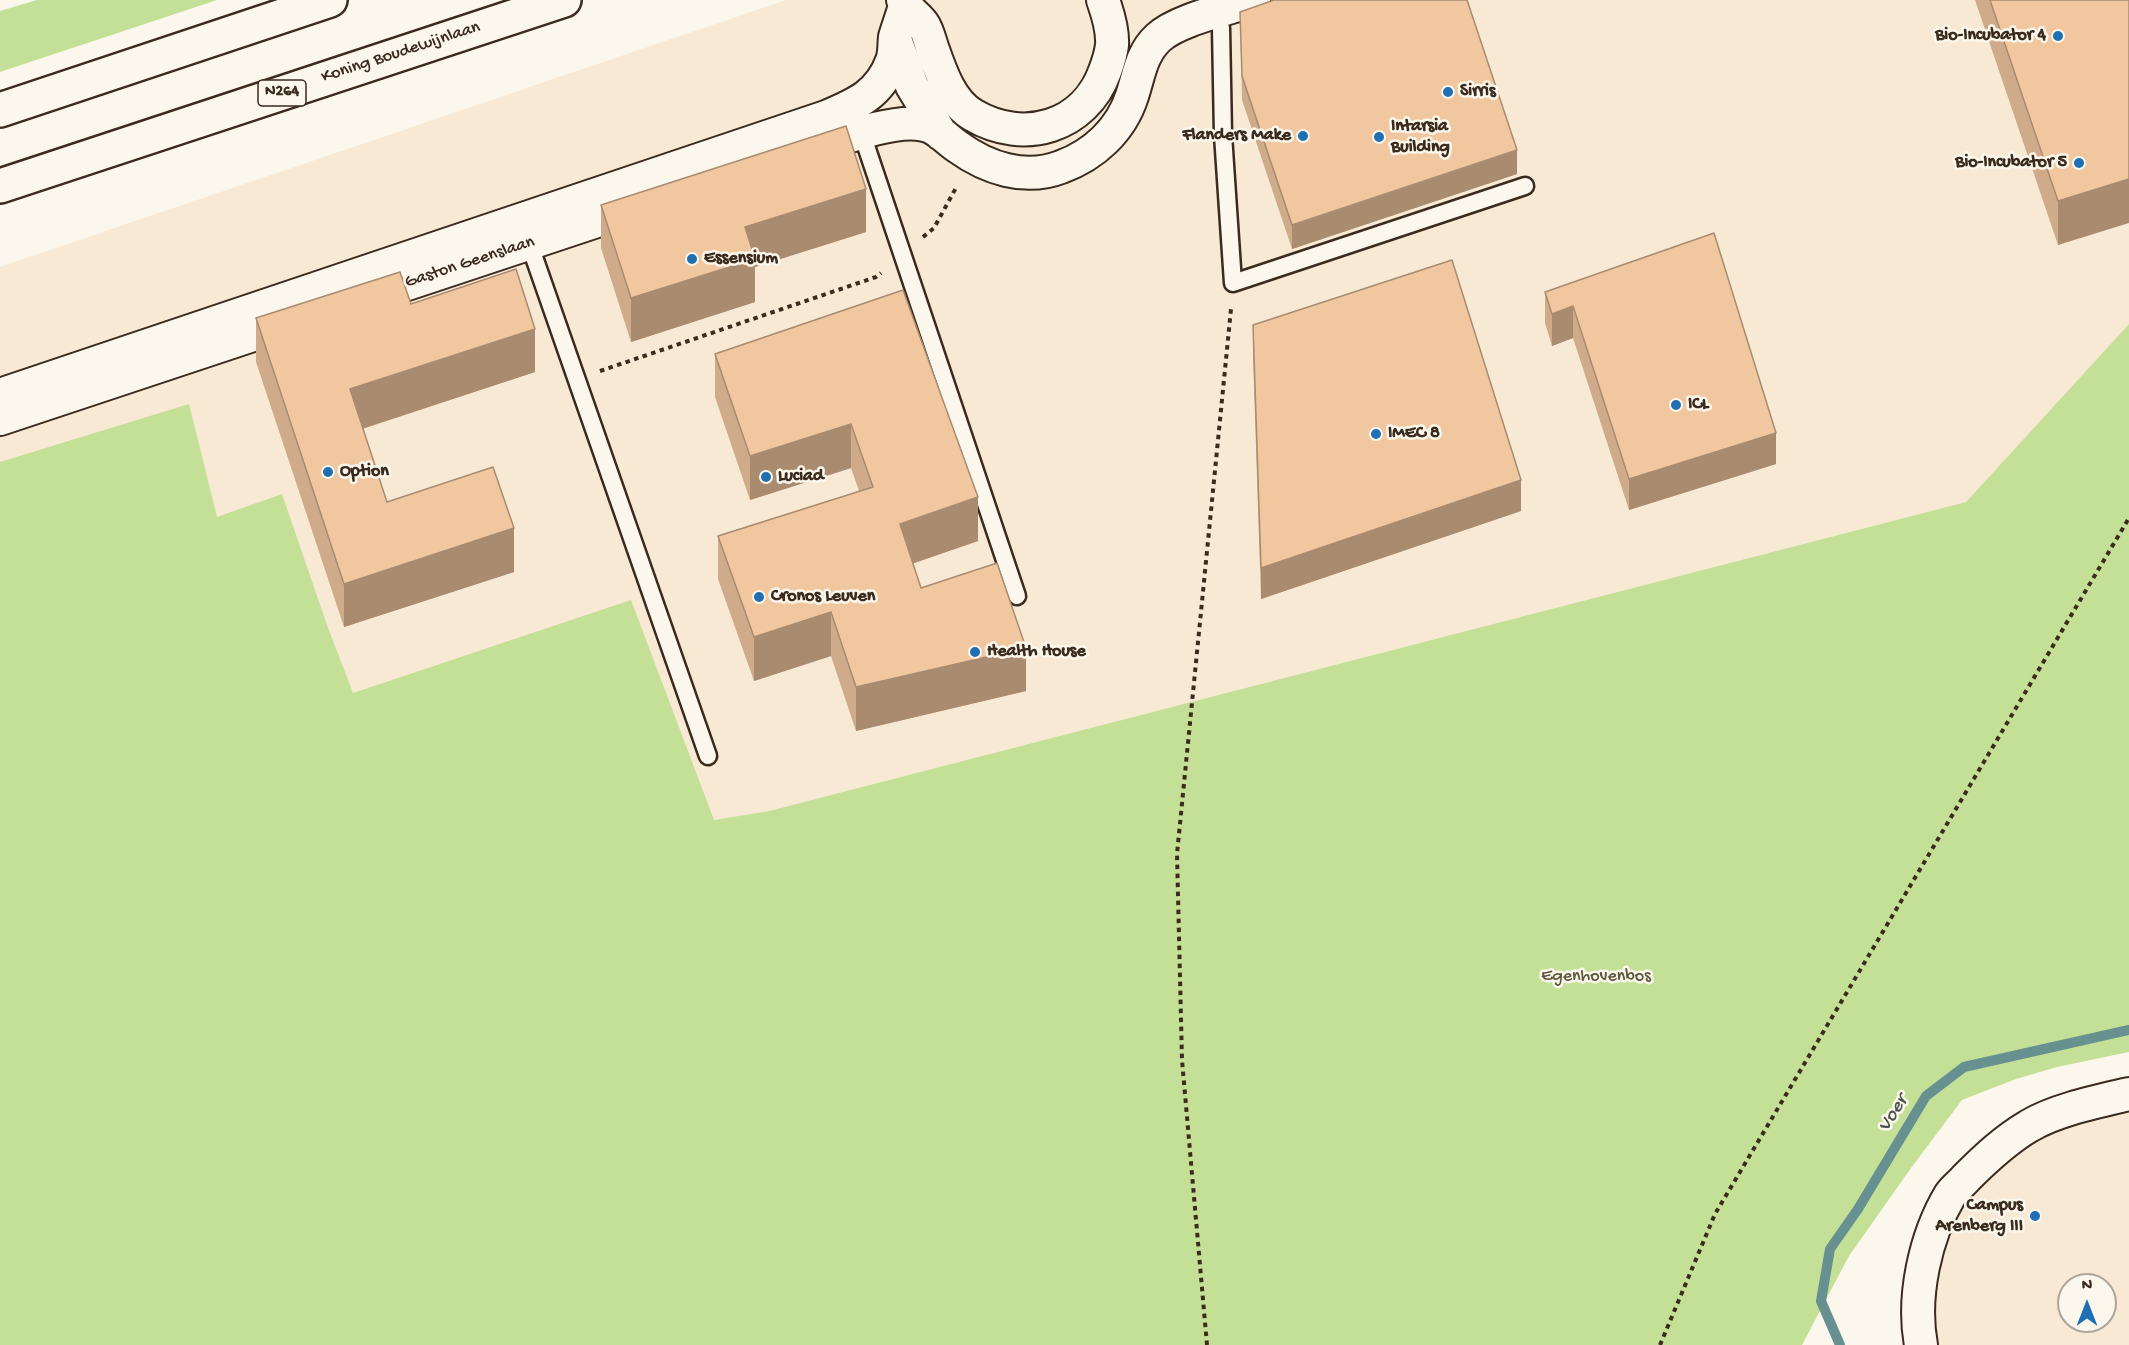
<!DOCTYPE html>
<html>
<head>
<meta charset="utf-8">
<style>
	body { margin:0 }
	#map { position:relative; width:2129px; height:1345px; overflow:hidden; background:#fbf7ec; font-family:"Gochi Hand",sans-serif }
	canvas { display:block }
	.north { position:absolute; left:2057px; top:1273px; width:60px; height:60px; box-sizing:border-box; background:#fbf7ec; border:2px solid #aea59a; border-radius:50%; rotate:0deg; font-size:16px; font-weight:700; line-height:24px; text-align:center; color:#3b2a1e }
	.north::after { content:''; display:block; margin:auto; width:21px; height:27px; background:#1f6fb2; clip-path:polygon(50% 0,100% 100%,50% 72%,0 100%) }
</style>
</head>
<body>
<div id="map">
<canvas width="2129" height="1345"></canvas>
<div class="north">N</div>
</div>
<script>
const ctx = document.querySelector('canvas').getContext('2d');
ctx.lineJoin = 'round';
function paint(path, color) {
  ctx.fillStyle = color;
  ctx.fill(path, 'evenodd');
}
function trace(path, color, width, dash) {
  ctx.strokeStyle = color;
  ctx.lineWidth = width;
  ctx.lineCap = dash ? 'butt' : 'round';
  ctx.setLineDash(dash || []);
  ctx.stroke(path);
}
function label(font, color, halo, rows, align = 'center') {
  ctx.font = font + ' "Gochi Hand",sans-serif';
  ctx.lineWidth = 5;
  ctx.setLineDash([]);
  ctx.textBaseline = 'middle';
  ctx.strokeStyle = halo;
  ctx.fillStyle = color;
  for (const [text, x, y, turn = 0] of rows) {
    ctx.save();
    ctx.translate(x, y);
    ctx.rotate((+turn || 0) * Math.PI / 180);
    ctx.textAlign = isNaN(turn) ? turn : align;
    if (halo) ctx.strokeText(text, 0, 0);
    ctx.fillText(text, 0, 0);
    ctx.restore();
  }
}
paint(new Path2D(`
	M 786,0 L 2129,0 L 2129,324 L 1966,502 L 769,811 L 250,896 L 0,1080 L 0,267 Z
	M 2129,1094 L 2129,1345 L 1921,1345 L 1921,1281 L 1991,1152 ZM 2069,1285 L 2105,1285 L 2105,1321 L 2069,1321 Z`), '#f8e9d5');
paint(new Path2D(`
	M 37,0 L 217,0 L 0,72 L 0,11 Z
	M 2129,324 L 2129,1052 L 2057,1067 L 2016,1079 L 1962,1100 L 1911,1168 L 1849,1256 L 1802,1345 L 0,1345 L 0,462 L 189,404 L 217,517 L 282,494 L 327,625 L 353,693 L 631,600 L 714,820 L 769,811 L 1966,502 Z`), '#c4e097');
trace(new Path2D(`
	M 1840,1345 L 1821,1301 L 1830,1249 L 1858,1209 L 1926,1096 L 1964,1067 L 2129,1030`), '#679190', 10);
const service = new Path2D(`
	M 1221,28 L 1223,135 L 1233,283 L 1525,186
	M 862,134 L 1017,596
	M 527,237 L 708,756`);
const minor = new Path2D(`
	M 903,0 C 907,10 917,16 923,24 C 928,31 930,42 933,50 C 941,73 951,102 973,115 C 1024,145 1085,127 1105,71 C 1108,63 1111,54 1112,45 C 1113,30 1108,14 1103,0
	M 895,39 L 912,86 L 941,134
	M 809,150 C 839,140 894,118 924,125 C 937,127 947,140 958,147 C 987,168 1025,181 1061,167 C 1094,155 1121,130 1132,96 C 1139,75 1141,54 1158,38 C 1177,20 1228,9 1254,0
	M 365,298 L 642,206
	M 0,395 L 826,117 C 857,104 880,94 892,61 C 895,53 894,45 895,37 C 898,27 902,16 905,6
	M 0,419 L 295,321
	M 1921,1345 C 1912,1297 1925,1237 1950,1195 C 1954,1189 1961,1184 1966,1178 C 1985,1159 2005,1140 2029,1126 C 2055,1110 2099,1101 2129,1094`);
const trunk = new Path2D(`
	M 0,110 L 330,0
	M 0,186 L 564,0`);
trace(service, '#3b2a1e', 21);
trace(minor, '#3b2a1e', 36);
trace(trunk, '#3b2a1e', 38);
trace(new Path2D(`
	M 923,237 L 934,228 L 957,186
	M 600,371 L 876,277 L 881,273
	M 1207,1345 L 1182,1060 L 1177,854 L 1231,309
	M 1660,1345 L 1715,1214 L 2129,518`), '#3b2a1e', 4, [4.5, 4.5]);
trace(service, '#fbf7ec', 16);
trace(minor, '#fbf7ec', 32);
trace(trunk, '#fbf7ec', 33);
paint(new Path2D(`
	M 1975,0 L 2129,0 L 2058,245 Z
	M 1240,12 L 1517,174 L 1292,249 L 1242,100 Z
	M 601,205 L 866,232 L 755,267 L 755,302 L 631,342 L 601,248 Z
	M 1714,233 L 1776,464 L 1629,510 L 1573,338 L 1552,346 L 1545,323 L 1545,292 Z
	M 903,290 L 978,541 L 913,563 L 921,588 L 1026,691 L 856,731 L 831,656 L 754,681 L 718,579 L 718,536 L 859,491 L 851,468 L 750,500 L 715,397 L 715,354 Z
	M 411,304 L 535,372 L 363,428 L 387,502 L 514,572 L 344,627 L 256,362 L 256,318 Z
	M 1253,325 L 1521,511 L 1261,599 L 1253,356 Z`), '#cfab8a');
paint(new Path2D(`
	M 1517,150 L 1517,174 L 1292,249 L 1292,225 Z
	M 2129,179 L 2129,223 L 2058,245 L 2058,201 Z
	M 866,189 L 866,232 L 755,267 L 755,302 L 631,342 L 631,298 L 745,227 Z
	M 1573,306 L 1573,338 L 1552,346 L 1552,314 Z
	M 535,329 L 535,372 L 350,433 L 350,389 Z
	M 851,424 L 851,468 L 750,500 L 750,456 Z
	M 1776,433 L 1776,464 L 1629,510 L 1629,479 Z
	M 1521,480 L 1521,511 L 1261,599 L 1261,568 Z
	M 978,497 L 978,541 L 900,568 L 900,524 Z
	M 514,528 L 514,572 L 344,627 L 344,584 Z
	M 831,612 L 831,656 L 754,681 L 754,637 Z
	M 1026,648 L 1026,691 L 856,731 L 856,687 Z`), '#a98b70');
const building = new Path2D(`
	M 1274,0 L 1467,0 L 1517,150 L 1292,225 L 1242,76 L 1240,12 Z
	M 1990,0 L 2129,0 L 2129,179 L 2058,201 Z
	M 846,126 L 866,189 L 745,227 L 755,259 L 631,298 L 601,205 Z
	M 1714,233 L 1776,433 L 1629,479 L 1573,306 L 1552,314 L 1545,292 Z
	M 1452,260 L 1521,480 L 1261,568 L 1253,325 Z
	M 516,269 L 535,329 L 350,389 L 387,502 L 493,467 L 514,528 L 344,584 L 256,318 L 400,272 L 411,304 Z
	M 903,290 L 978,497 L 900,524 L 921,588 L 997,563 L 1026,648 L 856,687 L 831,612 L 754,637 L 718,536 L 873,487 L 851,424 L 750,456 L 715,354 Z`);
paint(building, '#f1c7a0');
trace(building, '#a98b70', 1.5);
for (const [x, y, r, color] of [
	[2058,36,6,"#1f6fb2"],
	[1448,92,6,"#1f6fb2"],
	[1303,136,6,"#1f6fb2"],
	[1379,137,6,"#1f6fb2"],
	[2079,163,6,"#1f6fb2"],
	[692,259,6,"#1f6fb2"],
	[1676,405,6,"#1f6fb2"],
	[1376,434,6,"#1f6fb2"],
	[328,472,6,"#1f6fb2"],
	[766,477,6,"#1f6fb2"],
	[759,597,6,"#1f6fb2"],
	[975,652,6,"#1f6fb2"],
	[2035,1216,6,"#1f6fb2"]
]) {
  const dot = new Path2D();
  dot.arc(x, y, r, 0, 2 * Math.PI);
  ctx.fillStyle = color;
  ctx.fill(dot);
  trace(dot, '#fbf7ec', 2);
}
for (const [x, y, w] of [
	[282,93,48]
]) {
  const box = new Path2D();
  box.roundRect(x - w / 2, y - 13, w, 26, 4.5);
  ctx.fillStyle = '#fbf7ec';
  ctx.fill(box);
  trace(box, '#3b2a1e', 1.5);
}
label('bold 16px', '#3b2a1e', null, [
	["N264",282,93]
]);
label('bold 18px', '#3b2a1e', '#fbf7ec', [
	["Bio-Incubator 4",2046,36,"right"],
	["Sirris",1460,92],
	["Intarsia",1391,127],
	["Building",1391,148],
	["Flanders Make",1291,136,"right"],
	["Bio-Incubator 5",2067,163,"right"],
	["Essensium",704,259],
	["ICL",1688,405],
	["IMEC 8",1388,434],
	["Option",340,472],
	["Luciad",778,477],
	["Cronos Leuven",771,597],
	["Health House",987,652],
	["Campus",2023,1206,"right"],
	["Arenberg III",2023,1227,"right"]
], 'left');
label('18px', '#3b2a1e', '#fbf7ec', [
	["Koning Boudewijnlaan",401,53,-18],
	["Gaston Geenslaan",470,263,-18]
]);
label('18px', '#5d583c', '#fbf7ec', [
	["Egenhovenbos",1596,977]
]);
label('italic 20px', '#4e554e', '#fbf7ec', [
	["Voer",1894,1114,-58]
]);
</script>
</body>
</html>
